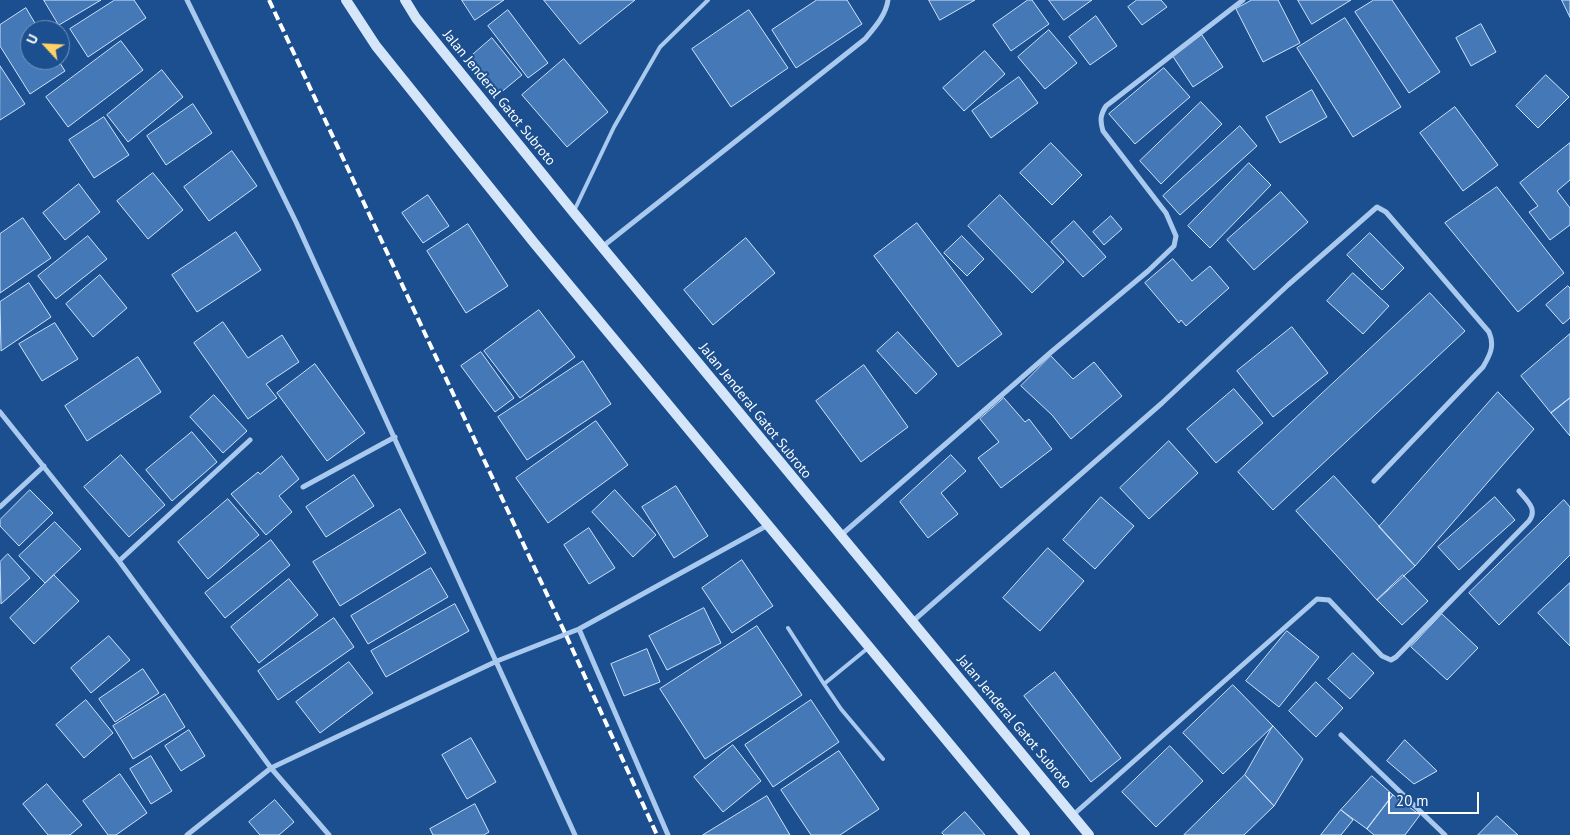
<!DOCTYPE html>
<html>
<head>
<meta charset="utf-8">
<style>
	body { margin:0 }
	#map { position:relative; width:1570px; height:835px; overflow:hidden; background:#1b4f8f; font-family:"PT Sans",sans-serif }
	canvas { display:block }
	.north { position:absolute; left:20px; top:20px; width:50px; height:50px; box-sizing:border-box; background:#1b4f8f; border:1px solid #7695bc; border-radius:50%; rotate:295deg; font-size:14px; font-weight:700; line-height:20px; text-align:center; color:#fff }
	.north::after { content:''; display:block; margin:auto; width:18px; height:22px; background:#ffd166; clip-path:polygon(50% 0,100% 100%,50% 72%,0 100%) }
	.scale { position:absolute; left:1388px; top:792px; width:91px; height:22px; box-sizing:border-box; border:2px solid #fff; border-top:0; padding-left:6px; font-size:15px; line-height:18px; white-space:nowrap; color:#fff; -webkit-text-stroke:4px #1b4f8f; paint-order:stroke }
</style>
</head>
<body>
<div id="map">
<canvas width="1570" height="835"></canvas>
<div class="north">U</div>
<div class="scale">20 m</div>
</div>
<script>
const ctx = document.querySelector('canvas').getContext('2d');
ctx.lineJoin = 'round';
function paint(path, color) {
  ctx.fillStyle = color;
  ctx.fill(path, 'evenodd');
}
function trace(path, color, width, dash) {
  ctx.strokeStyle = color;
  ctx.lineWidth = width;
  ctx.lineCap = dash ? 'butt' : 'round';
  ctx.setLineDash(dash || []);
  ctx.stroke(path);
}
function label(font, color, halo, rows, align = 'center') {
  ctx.font = font + ' "PT Sans",sans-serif';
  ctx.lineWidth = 4;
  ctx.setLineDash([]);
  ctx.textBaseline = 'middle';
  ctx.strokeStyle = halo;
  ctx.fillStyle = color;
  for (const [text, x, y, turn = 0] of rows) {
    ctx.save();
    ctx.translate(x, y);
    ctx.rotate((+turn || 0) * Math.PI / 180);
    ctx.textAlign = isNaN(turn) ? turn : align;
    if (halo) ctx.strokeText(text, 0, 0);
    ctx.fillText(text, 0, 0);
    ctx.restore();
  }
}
const building = new Path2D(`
	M 44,0 L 101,0 L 59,25 Z
	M 115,0 L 134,0 L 146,18 L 88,57 L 70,29 Z
	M 462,0 L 504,0 L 475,20 Z
	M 544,0 L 635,0 L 580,44 Z
	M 817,0 L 847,0 L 862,24 L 796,68 L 772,30 Z
	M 929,0 L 975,0 L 940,20 Z
	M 1028,0 L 1032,0 L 1049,24 L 1011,51 L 993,25 Z
	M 1049,0 L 1092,0 L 1064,20 Z
	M 1137,0 L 1161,0 L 1167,7 L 1142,25 L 1128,7 Z
	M 1252,0 L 1278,0 L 1300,43 L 1263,62 L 1236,9 Z
	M 1298,0 L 1351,0 L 1312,24 Z
	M 1374,0 L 1392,0 L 1440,72 L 1409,93 L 1355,12 Z
	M 1562,0 L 1570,0 L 1570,17 Z
	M 26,8 L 39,30 L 30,30 L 30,60 L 58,60 L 65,71 L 30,94 L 0,46 L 0,25 Z
	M 508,10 L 548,63 L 528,78 L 488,26 Z
	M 749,10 L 788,68 L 731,107 L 692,49 Z
	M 1096,16 L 1117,46 L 1090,65 L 1069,37 Z
	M 1345,18 L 1401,107 L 1353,137 L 1297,48 Z
	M 1481,24 L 1496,52 L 1471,66 L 1456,38 Z
	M 1049,30 L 1077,63 L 1045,89 L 1018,57 Z
	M 1202,35 L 1223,67 L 1193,87 L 1172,55 Z
	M 492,38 L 522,75 L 499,94 L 469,58 Z
	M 121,41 L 143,70 L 68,127 L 46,97 Z
	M 985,51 L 1005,74 L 964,111 L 943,88 Z
	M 564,59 L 608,112 L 567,147 L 522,95 Z
	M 0,66 L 25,104 L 0,120 Z
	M 1164,68 L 1190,97 L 1135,144 L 1109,114 Z
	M 162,70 L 183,97 L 128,142 L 107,115 Z
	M 1546,75 L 1569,97 L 1538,128 L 1516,106 Z
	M 1019,77 L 1038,103 L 991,138 L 972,111 Z
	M 1312,90 L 1327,117 L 1280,143 L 1266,117 Z
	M 1201,102 L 1222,124 L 1161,184 L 1140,161 Z
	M 193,104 L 212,133 L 166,165 L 147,136 Z
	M 1455,107 L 1498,165 L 1463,191 L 1420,133 Z
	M 104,117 L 129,155 L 94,178 L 69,140 Z
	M 1240,126 L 1257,146 L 1180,215 L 1163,196 Z
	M 1051,143 L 1082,175 L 1052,205 L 1020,173 Z
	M 1570,143 L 1570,180 L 1557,191 L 1570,208 L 1570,225 L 1550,240 L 1529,212 L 1538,206 L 1520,183 Z
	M 232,151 L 257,186 L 209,221 L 184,187 Z
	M 1249,163 L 1271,185 L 1210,248 L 1188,226 Z
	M 153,173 L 183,210 L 148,239 L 117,201 Z
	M 79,184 L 100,212 L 65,240 L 43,213 Z
	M 1497,187 L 1564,273 L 1518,312 L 1445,223 Z
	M 1281,192 L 1308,222 L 1254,270 L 1227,240 Z
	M 428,195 L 449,226 L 423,243 L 402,213 Z
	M 1000,195 L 1064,262 L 1032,293 L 968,226 Z
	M 1111,216 L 1122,229 L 1104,245 L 1093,232 Z
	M 23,218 L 51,258 L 0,293 L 0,234 Z
	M 1074,221 L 1106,257 L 1083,277 L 1051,242 Z
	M 917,223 L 1002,334 L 958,367 L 874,256 Z
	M 468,224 L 508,286 L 466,313 L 427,251 Z
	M 236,232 L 261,270 L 197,312 L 172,275 Z
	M 1370,233 L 1404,268 L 1382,290 L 1347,255 Z
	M 88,236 L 107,259 L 56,299 L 38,276 Z
	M 962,236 L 984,259 L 967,276 L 944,253 Z
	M 746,238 L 775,273 L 713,325 L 684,290 Z
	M 1173,259 L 1192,281 L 1210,266 L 1229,288 L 1186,326 L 1181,320 L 1179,323 L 1145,283 Z
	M 1353,273 L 1389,306 L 1363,334 L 1327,301 Z
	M 100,275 L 127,308 L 93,337 L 66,304 Z
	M 29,283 L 51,317 L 1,351 L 0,302 Z
	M 1568,286 L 1570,288 L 1570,318 L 1563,324 L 1546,305 Z
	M 1430,293 L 1465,331 L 1273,510 L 1238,472 Z
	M 539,310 L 575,357 L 520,398 L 484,351 Z
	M 223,322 L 248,358 L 282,335 L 299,362 L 266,384 L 277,398 L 248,419 L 194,343 Z
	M 55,323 L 78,359 L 42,381 L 19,344 Z
	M 1292,327 L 1328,373 L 1273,417 L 1237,371 Z
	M 898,332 L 937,374 L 916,394 L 877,351 Z
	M 1570,334 L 1570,398 L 1551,413 L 1521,376 Z
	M 481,352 L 514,398 L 495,412 L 461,366 Z
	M 1051,356 L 1073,379 L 1094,362 L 1122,396 L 1071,439 L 1052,415 L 1021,386 Z
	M 138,357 L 161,392 L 87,441 L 65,406 Z
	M 583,361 L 611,404 L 527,460 L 498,417 Z
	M 315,364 L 365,433 L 327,461 L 277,393 Z
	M 864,365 L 908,427 L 861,462 L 816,401 Z
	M 1234,389 L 1263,423 L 1216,463 L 1187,429 Z
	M 1498,392 L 1534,429 L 1415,566 L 1379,527 Z
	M 214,395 L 247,431 L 223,453 L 190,417 Z
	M 1004,398 L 1025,422 L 1029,419 L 1052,449 L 1001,488 L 978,458 L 999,442 L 980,419 Z
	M 1570,398 L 1570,436 L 1551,413 Z
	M 596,421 L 628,465 L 548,523 L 516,478 Z
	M 192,432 L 217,462 L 172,501 L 146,470 Z
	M 1169,441 L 1198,473 L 1149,519 L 1120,488 Z
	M 121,455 L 165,505 L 129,537 L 84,487 Z
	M 951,455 L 966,471 L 941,493 L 958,514 L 928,538 L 900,502 Z
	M 282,456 L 299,479 L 279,496 L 292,512 L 266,535 L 231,494 L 258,472 L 260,474 Z
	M 354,475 L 374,506 L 326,537 L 306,507 Z
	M 1334,476 L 1415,566 L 1377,600 L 1296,511 Z
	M 676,486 L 708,536 L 674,558 L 642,507 Z
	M 30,490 L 53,513 L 19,546 L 0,526 L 0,520 Z
	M 615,490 L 656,535 L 633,557 L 592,512 Z
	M 1101,497 L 1134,526 L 1095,569 L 1063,540 Z
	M 1495,497 L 1515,520 L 1459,570 L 1438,547 Z
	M 228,499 L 259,535 L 208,579 L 178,542 Z
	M 1564,500 L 1570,507 L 1570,555 L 1499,625 L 1469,593 Z
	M 400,509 L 426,553 L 340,606 L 313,562 Z
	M 55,522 L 81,549 L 45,583 L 19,556 Z
	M 589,528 L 615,568 L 589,584 L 564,545 Z
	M 271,540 L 290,565 L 225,618 L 205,593 Z
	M 1048,548 L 1084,581 L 1040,631 L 1003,598 Z
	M 8,554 L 30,578 L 1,604 L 0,562 Z
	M 742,560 L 773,606 L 732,633 L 702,588 Z
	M 431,568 L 448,597 L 368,644 L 351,616 Z
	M 54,575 L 79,601 L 34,644 L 10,618 Z
	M 1403,575 L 1428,601 L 1402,625 L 1377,600 Z
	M 289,579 L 318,615 L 259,663 L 231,627 Z
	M 1570,583 L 1570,646 L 1538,613 Z
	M 455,604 L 469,631 L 386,677 L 371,651 Z
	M 704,608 L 721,643 L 667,670 L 649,636 Z
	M 1442,614 L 1478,648 L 1447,680 L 1411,647 Z
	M 334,618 L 354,647 L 278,700 L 258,671 Z
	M 757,626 L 802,695 L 705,759 L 660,689 Z
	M 1287,631 L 1319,657 L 1279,707 L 1246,681 Z
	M 109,636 L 130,660 L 91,693 L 71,668 Z
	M 647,649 L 660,682 L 624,696 L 611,664 Z
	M 1353,653 L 1374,673 L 1350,699 L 1328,679 Z
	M 349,662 L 373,693 L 320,733 L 296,702 Z
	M 143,669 L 159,693 L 115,722 L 99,699 Z
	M 1055,672 L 1121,758 L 1091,782 L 1024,696 Z
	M 1316,682 L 1343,708 L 1316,737 L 1289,711 Z
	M 1233,685 L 1273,726 L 1223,774 L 1183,733 Z
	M 165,694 L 185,727 L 133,759 L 113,726 Z
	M 86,700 L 113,733 L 84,758 L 56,725 Z
	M 811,700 L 839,742 L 773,787 L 745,745 Z
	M 1273,726 L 1303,759 L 1274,806 L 1245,775 Z
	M 189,730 L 205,756 L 181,771 L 165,746 Z
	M 471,738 L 496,782 L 467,799 L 442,755 Z
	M 1405,740 L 1437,771 L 1414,784 L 1387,761 Z
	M 733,745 L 761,781 L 723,812 L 694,777 Z
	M 1170,746 L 1203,781 L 1156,827 L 1122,792 Z
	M 839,751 L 879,809 L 840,835 L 811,835 L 781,790 Z
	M 151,756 L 172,791 L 151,804 L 130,769 Z
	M 120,774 L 147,813 L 116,835 L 108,835 L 83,801 Z
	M 1245,775 L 1274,806 L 1244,835 L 1184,835 Z
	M 1372,776 L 1393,795 L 1367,829 L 1341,810 Z
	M 47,784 L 82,825 L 70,835 L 48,835 L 23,804 Z
	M 1393,795 L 1420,815 L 1405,835 L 1374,835 L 1367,829 Z
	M 767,796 L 790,835 L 703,835 Z
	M 275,800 L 294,822 L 279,835 L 260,835 L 249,822 Z
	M 475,804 L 489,832 L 484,835 L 433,835 L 430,829 Z
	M 1341,810 L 1353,820 L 1341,835 L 1321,835 Z
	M 965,812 L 985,835 L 944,835 L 942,833 Z
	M 1497,816 L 1518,835 L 1478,835 Z`);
paint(building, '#4478b7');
trace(building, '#cfe3fa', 1);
trace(new Path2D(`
	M 574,211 L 614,127 L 660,47 L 708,0
	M 788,628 L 824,684
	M 868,648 L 824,684 L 841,709 L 883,759`), '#a9c9ee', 4);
trace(new Path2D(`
	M 187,0 L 296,222 L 575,835
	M 602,247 L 865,39 C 875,27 886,15 888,0
	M 0,412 L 119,561 L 271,768 L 329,835
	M 303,487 L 395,437
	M 0,507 L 44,466
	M 840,536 L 1050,353 L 1148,271 L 1174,246 L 1176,236 L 1166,213 L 1103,131 C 1100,121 1100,115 1106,106 L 1243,0
	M 119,561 L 250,440
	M 913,621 L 1162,403 L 1288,285 L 1377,207 L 1386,212 L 1489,332 C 1495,346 1490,355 1483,367 L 1374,481
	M 579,629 L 668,835
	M 1341,735 L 1445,835
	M 1073,815 L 1317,599 L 1329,600 L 1382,656 L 1391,660 L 1396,657 L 1529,521 C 1538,509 1527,501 1519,491
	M 187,835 L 271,768 L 497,661 L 579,629 L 768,525`), '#a9c9ee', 5);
trace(new Path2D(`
	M 346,0 L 376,46 L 535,244 L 1025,835
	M 405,0 L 416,18 L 574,213 L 1089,835`), '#d6e6fa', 10);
trace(new Path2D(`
	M 269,0 L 565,633 L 657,835`), '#fff', 4, [9, 4]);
label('14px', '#fff', '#1b4f8f', [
	["Jalan Jenderal Gatot Subroto",499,98,51],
	["Jalan Jenderal Gatot Subroto",755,411,51],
	["Jalan Jenderal Gatot Subroto",1014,722,50]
]);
</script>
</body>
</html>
